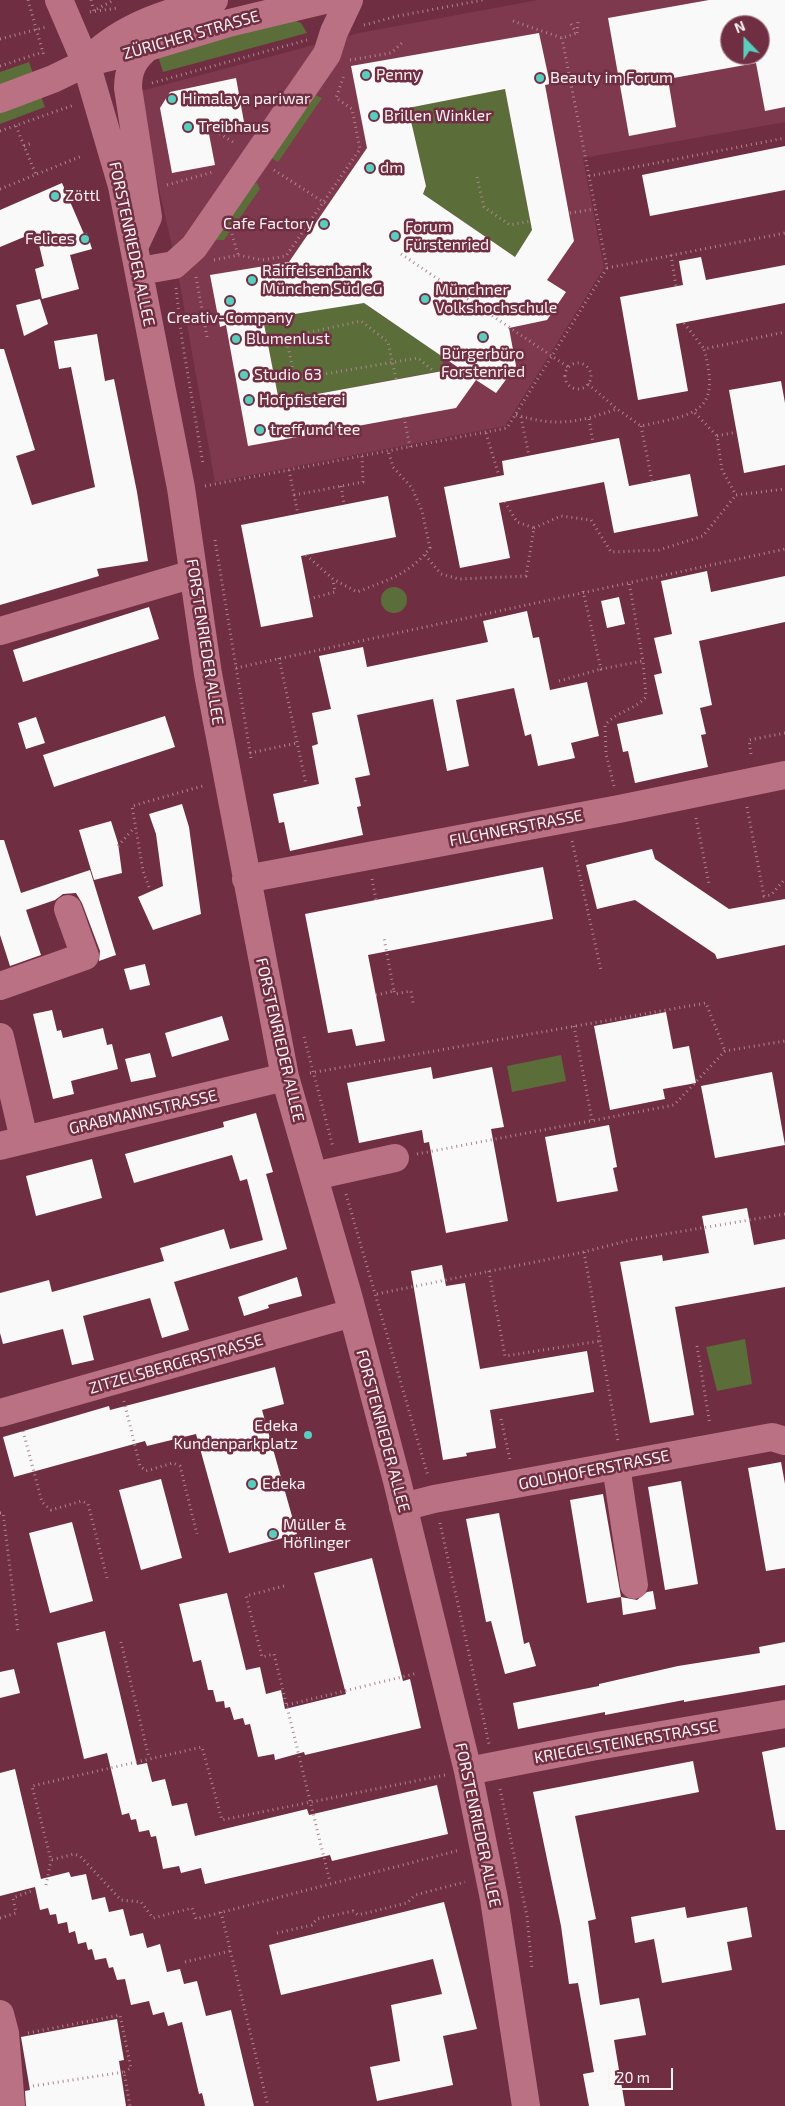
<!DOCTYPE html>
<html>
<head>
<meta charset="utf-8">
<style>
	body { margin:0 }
	#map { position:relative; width:785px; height:2106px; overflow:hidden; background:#6f2e41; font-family:"Exo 2",sans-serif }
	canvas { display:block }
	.north { position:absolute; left:720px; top:15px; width:50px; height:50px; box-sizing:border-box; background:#6f2e41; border:1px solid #a77c88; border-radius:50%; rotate:338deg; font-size:14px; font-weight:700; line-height:20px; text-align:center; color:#faf1f3 }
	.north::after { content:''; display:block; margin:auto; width:18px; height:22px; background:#59cebf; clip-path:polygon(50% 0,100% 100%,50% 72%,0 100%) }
	.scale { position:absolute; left:608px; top:2068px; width:65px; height:22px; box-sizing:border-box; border:2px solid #faf1f3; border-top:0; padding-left:6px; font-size:15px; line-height:18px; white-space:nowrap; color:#faf1f3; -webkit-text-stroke:4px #6f2e41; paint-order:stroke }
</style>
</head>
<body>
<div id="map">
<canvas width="785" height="2106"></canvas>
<div class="north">N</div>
<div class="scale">20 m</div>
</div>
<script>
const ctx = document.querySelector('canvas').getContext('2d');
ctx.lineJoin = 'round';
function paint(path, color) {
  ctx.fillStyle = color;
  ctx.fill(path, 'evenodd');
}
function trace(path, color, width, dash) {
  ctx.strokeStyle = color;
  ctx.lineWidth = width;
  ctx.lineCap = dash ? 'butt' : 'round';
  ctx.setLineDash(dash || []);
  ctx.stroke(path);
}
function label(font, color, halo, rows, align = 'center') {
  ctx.font = font + ' "Exo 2",sans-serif';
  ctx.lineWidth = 5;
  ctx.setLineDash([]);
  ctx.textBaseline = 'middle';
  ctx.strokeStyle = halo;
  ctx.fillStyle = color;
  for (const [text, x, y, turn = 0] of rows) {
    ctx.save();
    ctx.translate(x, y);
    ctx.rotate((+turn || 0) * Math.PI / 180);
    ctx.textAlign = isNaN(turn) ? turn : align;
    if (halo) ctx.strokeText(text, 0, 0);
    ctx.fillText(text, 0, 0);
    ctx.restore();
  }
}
paint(new Path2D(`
	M 538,0 L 785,0 L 785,122 L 583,158 L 604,268 L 505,426 L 215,482 L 177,268 L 137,92 L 359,33 ZM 730,25 L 760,25 L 760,55 L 730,55 Z`), '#7f394e');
paint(new Path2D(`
	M 291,19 L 301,23 L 307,33 L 163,72 L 158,56 Z
	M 29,62 L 34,76 L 0,88 L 0,72 Z
	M 505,89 L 532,230 L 515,257 L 423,194 L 426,186 L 408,108 Z
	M 40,94 L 45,107 L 0,124 L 0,109 Z
	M 313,94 L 322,98 L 278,162 L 270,157 Z
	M 257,183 L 260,189 L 224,240 L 213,240 L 251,185 Z
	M 356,298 L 445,358 L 440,371 L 279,401 L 263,319 Z
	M381 600a13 13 0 1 1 26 0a13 13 0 1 1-26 0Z
	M 561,1055 L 566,1081 L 512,1092 L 507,1066 Z
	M 745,1339 L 752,1384 L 717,1391 L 706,1347 Z`), '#5b6d38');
paint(new Path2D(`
	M 709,0 L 785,0 L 785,107 L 765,111 L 756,63 L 668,79 L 676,127 L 629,136 L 608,18 ZM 730,25 L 760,25 L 760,55 L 730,55 Z
	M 539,33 L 550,84 L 545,85 L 574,241 L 547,280 L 566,292 L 547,320 L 509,328 L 516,366 L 496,393 L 476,380 L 456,408 L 248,446 L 226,325 L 220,327 L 210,275 L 289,262 L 367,148 L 351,66 ZM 505,89 L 532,230 L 515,257 L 423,194 L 426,186 L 408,108 ZM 364,303 L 459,368 L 279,401 L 263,319 Z
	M 236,78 L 244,122 L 208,129 L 215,165 L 172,173 L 160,108 L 170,92 Z
	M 785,146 L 785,190 L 650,216 L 642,175 Z
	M 62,183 L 84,234 L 87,233 L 92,249 L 70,255 L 79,289 L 42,299 L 35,269 L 44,266 L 36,232 L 0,247 L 0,210 Z
	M 701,257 L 706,280 L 785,265 L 785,303 L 676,324 L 688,391 L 638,400 L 620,297 L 683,285 L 679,261 Z
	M 40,299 L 48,324 L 24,336 L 16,305 Z
	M 97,334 L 105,381 L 114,379 L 137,492 L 148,561 L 97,569 L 99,576 L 0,605 L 0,349 L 4,349 L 35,450 L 16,456 L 32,505 L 95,487 L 71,367 L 59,369 L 54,341 Z
	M 781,381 L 785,403 L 785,465 L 744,473 L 729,390 Z
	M 619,438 L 629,486 L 690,474 L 698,516 L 614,533 L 604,482 L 499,503 L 510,558 L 460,568 L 444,487 L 504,475 L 502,461 Z
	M 388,496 L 396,537 L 301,556 L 313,617 L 261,627 L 241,525 Z
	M 707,571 L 711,592 L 785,576 L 785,622 L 699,641 L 712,705 L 700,708 L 706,734 L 701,735 L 708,767 L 635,783 L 628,751 L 623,752 L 617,724 L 663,714 L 654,675 L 662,673 L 654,638 L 672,634 L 661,581 Z
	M 619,597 L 625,624 L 607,628 L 601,601 Z
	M 149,607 L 159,639 L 23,682 L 13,650 Z
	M 527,611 L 533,638 L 539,637 L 550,690 L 587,682 L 599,736 L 571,743 L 575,758 L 538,766 L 531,734 L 525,736 L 514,688 L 456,700 L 469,766 L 447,771 L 433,699 L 357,715 L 370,775 L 355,778 L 361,806 L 357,807 L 363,835 L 290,851 L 284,822 L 279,823 L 273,794 L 319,784 L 312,746 L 318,744 L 312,713 L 331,709 L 319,656 L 363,647 L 367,667 L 488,642 L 483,621 Z
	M 165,716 L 175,747 L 54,787 L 43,755 Z
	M 36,717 L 45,743 L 26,749 L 18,723 Z
	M 182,804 L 189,827 L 201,914 L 153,930 L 138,897 L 163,886 L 156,834 L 149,814 Z
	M 111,821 L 118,843 L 122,873 L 94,880 L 79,830 Z
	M 0,840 L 4,840 L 21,893 L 90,870 L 116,955 L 99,961 L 100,951 L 82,903 L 76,893 L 63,894 L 55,900 L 26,910 L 41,955 L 10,966 L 0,935 Z
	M 652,849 L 655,859 L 729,909 L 785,899 L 785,945 L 717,959 L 715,954 L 635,900 L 597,909 L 586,865 Z
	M 543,867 L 553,919 L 368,955 L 385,1041 L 356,1046 L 352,1029 L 328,1033 L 305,914 Z
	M 145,964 L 150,985 L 130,990 L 124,969 Z
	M 52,1010 L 57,1031 L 61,1030 L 63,1038 L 103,1028 L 107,1045 L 112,1044 L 118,1069 L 71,1081 L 74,1094 L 53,1099 L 33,1014 Z
	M 666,1012 L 673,1049 L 689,1046 L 696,1083 L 663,1089 L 665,1099 L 610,1110 L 594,1026 Z
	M 222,1016 L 229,1040 L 172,1057 L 165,1033 Z
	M 150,1053 L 156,1077 L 131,1082 L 125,1059 Z
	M 431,1067 L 433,1079 L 492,1067 L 504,1127 L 491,1129 L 508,1221 L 446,1233 L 429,1142 L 424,1143 L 422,1130 L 359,1143 L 347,1083 Z
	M 772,1072 L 785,1145 L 715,1158 L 701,1086 Z
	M 256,1113 L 273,1172 L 266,1174 L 287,1249 L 174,1282 L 189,1330 L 162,1338 L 150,1298 L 83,1316 L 94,1360 L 72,1365 L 63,1329 L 3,1344 L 0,1333 L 0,1293 L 49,1280 L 52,1292 L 110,1276 L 164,1261 L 160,1248 L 224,1229 L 230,1249 L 263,1240 L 247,1179 L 240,1181 L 232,1155 L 134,1183 L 125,1154 L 224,1127 L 223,1122 Z
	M 609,1125 L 617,1167 L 613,1168 L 618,1191 L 557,1202 L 545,1137 Z
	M 92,1159 L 102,1198 L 36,1216 L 26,1176 Z
	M 747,1208 L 754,1245 L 785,1239 L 785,1287 L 675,1307 L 694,1415 L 650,1423 L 620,1262 L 662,1255 L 663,1261 L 709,1253 L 702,1216 Z
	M 442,1265 L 446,1286 L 465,1283 L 480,1369 L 587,1351 L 594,1392 L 490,1410 L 496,1448 L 466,1453 L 467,1456 L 443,1460 L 411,1271 Z
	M 297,1277 L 302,1296 L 268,1305 L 269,1308 L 244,1316 L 238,1297 Z
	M 275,1367 L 284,1404 L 262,1410 L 297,1534 L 229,1553 L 196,1434 L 147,1446 L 145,1441 L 14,1477 L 3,1437 L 109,1406 L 110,1410 Z
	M 781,1462 L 785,1484 L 785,1568 L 766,1571 L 748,1468 Z
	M 161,1479 L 182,1558 L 141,1570 L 119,1490 Z
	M 681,1481 L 698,1584 L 665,1590 L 648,1487 Z
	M 603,1494 L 621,1597 L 587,1603 L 570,1500 Z
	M 499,1513 L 524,1644 L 529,1642 L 536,1666 L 505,1674 L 491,1621 L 486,1622 L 466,1519 Z
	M 72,1522 L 93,1601 L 50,1613 L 29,1533 Z
	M 372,1558 L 403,1681 L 410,1679 L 421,1728 L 305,1755 L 304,1752 L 275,1760 L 274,1754 L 258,1757 L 250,1724 L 245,1725 L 243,1718 L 234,1720 L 230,1707 L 225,1708 L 224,1701 L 216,1702 L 213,1690 L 208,1690 L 201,1660 L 193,1662 L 179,1604 L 227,1593 L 246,1670 L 260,1667 L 266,1694 L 281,1690 L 285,1709 L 346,1694 L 314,1573 Z
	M 653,1591 L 656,1609 L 623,1615 L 621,1597 L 637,1600 L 647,1592 Z
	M 105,1631 L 137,1765 L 147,1763 L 152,1782 L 165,1779 L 172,1806 L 187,1803 L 195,1836 L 307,1809 L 309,1815 L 437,1785 L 448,1834 L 332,1861 L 330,1855 L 205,1884 L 201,1868 L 181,1873 L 179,1866 L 163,1869 L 156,1836 L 151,1837 L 149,1830 L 139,1832 L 136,1819 L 131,1820 L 129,1813 L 122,1815 L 107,1753 L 84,1759 L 57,1643 Z
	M 785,1642 L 785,1685 L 684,1702 L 684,1700 L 605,1715 L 605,1712 L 518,1729 L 513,1703 L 599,1686 L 599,1684 L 678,1666 L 760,1653 L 759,1647 Z
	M 14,1669 L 20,1693 L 0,1698 L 0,1672 Z
	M 785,1747 L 785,1830 L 776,1830 L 762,1752 Z
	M 693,1761 L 699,1792 L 575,1816 L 596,1919 L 588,1921 L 600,2005 L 639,1998 L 646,2035 L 614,2040 L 625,2106 L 589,2106 L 583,2074 L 594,2072 L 578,1983 L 569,1984 L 561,1926 L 533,1792 Z
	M 15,1769 L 41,1879 L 69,1872 L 71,1877 L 86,1874 L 92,1900 L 105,1897 L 109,1912 L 123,1909 L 130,1936 L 143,1933 L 147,1948 L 160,1944 L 167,1972 L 180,1969 L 184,1984 L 197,1981 L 206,2016 L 231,2010 L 254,2106 L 205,2106 L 202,2093 L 199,2094 L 182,2022 L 168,2026 L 164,2012 L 153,2015 L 149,2001 L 131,2005 L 125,1979 L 117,1980 L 113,1967 L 109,1968 L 106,1958 L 95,1960 L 92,1949 L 88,1950 L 86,1942 L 78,1944 L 75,1931 L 69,1933 L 67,1922 L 58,1924 L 56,1914 L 50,1915 L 48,1908 L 40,1910 L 35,1887 L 0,1896 L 0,1773 Z
	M 444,1902 L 477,2029 L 443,2036 L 453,2085 L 377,2101 L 370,2067 L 400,2061 L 391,2005 L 442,1994 L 433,1959 L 281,1995 L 269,1945 Z
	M 685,1907 L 687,1918 L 747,1907 L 752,1937 L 727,1942 L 732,1970 L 662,1983 L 654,1939 L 635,1943 L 631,1917 Z
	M 117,2019 L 124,2060 L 119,2061 L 126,2106 L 26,2106 L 25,2091 L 30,2090 L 21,2037 Z`), '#f9f9f9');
trace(new Path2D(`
	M 28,0 L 44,56
	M 91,0 L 94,11
	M 97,9 L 114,0
	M 90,12 L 118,8
	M 513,21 L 562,38 L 577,33
	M 571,24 L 576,32
	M 364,25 L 398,16 L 483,0
	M 577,33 L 578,22
	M 0,39 L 46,27
	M 350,60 L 391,53 L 404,41
	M 0,66 L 43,52
	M 152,83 L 307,40
	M 16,126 L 36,175
	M 211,128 L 236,144
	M 0,131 L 74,105
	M 24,146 L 32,143
	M 274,170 L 328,205
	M 589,176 L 785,138
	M 477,177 L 484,207 L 510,225 L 531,221
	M 167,185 L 213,172
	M 0,189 L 82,156
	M 570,213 L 595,209
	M 232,234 L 238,255
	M 401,254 L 568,367
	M 671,255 L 676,286
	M 214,260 L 238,255 L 262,260 L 286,256 L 360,149 L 352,109 L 336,98 L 344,75
	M 607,268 L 785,233
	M 196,277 L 207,337
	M 176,288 L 182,340 L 203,464
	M 684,323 L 704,349
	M565 376a13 13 0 1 1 26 0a13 13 0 1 1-26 0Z
	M 396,379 L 388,342 L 361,321 L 292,336 L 287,342 L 295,379 L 418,358 L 432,370
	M 588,384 L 617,409
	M 695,413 L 717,436 L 722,470 L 736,495 L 785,489
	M 516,415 C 558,427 576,423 617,409 L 641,426 C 695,414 722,414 704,349 L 785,332
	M 404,417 L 410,447
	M 521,417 L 529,456
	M 589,419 L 593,443
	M 641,426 L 652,481
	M 486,433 L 499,476
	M 717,436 L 737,432
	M 289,470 L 298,514
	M 205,486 L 507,428 L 607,268 L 562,38
	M 341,486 L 344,504
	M 294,495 L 363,482 L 362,456
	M 534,528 L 561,516 L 591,520 L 611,552 L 659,550 L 703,536 L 736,495
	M 215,540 L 251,758
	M 306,555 L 333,579 L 357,592 C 387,580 409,575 430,548 L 422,511 L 412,488 L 393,467 L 388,450
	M 425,555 L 441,574 L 459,579 L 526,576 L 534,528 L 517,522 L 505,502
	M 583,591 L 601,669 L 643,661 L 629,582
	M 309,599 L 335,592 L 333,580
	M 279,658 L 306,784
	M 236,668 L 785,549
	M 559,681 L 601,669
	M 250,753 L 297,743
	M 751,754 L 749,740 L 785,733
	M 614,786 L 606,754 L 605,725 C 619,710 633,711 646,697 L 643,661
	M 747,807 L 764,896 L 771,895 L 785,879
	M 696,818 L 709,884
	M 572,841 L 601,970
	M 118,846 L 134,828
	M 372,879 L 376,900
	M 149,887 L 143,871 L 132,806 L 206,785
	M 394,991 L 395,994 L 411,991 L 413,1003
	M 376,995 L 394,991 L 384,938
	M 574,1026 L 592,1120
	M 304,1037 L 333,1147
	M 310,1073 L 706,1003 L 725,1051
	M 417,1154 L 674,1105 L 725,1051 L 785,1041
	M 346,1194 L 428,1476
	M 584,1252 L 618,1441
	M 489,1271 L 505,1356 L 600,1341
	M 377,1294 L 584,1252 L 630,1240 L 785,1214
	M 697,1346 L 710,1425
	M 124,1401 L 140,1466 L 146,1471 L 173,1463 L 180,1466 L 197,1534
	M 501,1419 L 510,1460
	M 23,1431 L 42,1502 L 51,1510 L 82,1501 L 88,1504 L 107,1578
	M 0,1513 L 3,1513 L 18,1632
	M 440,1523 L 489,1744
	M 284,1586 L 246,1596 L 262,1657 L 274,1654 L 330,1882
	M 121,1642 L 149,1758
	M 287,1705 L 418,1673
	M 445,1775 L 222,1820 L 202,1747 L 32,1786 L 51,1860 L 74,1854 L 80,1856 L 121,1900 L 141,1902 L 153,1918 L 192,1908 L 196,1919 L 460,1850
	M 500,1789 L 527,1916 L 532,1969
	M 46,1885 L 51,1860
	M 221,1912 L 268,2106
	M 0,1918 L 16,1913 L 13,1898 L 31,1891
	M 277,1933 L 312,1925 L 317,1919 L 353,1911 L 358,1915 L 407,1903 L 415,1895 L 465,1882
	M 185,1962 L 230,1951
	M 28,2033 L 120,2015 L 131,2068 L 124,2072
	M 33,2086 L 124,2072 L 130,2106`), '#ad8590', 3, [1, 4]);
trace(new Path2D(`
	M 59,0 L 86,63 L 122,186 L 181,488 L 208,674 L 285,1077 L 349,1299 L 397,1481 L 468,1771 L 494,1899 L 526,2106
	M 92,57 C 125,25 170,12 214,0
	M 0,99 L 53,79 L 86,63 L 138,50 L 225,24 L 325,0
	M 135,245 L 148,217 L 128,88 C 128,71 133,59 147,48
	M 140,271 L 174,265 L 194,247 L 327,54 L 334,32 L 349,0
	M 0,631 L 193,574
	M 246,879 L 619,809 L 785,775
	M 0,986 L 85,956 L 68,909
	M 0,1037 L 24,1139
	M 0,1146 L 285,1077
	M 314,1176 L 395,1158
	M 0,1413 L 352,1313
	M 616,1466 L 634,1585
	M 403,1507 L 434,1499 L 772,1437 L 785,1441
	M 468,1771 L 591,1747 L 785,1714
	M 0,2014 L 5,2033 L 11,2106`), '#ba7183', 28);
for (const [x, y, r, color] of [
	[366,75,5,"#59cebf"],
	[540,78,5,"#59cebf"],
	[172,99,5,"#59cebf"],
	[374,116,5,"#59cebf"],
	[188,127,5,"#59cebf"],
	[370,168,5,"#59cebf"],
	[55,196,5,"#59cebf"],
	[324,224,5,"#59cebf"],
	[395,236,5,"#59cebf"],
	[85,239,5,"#59cebf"],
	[252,280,5,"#59cebf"],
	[425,299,5,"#59cebf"],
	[230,301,5,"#59cebf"],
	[483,337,5,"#59cebf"],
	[236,339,5,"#59cebf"],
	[244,375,5,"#59cebf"],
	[249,400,5,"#59cebf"],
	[260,430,5,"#59cebf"],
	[308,1435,5,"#59cebf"],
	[252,1484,5,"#59cebf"],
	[273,1534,5,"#59cebf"]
]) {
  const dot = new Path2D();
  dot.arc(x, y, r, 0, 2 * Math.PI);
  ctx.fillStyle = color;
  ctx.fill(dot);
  trace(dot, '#6f2e41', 2);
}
label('16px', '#faf1f3', '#6f2e41', [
	["ZÜRICHER STRASSE",191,35,-16],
	["FORSTENRIEDER ALLEE",132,244,78],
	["FORSTENRIEDER ALLEE",205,642,81],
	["FILCHNERSTRASSE",516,828,-11],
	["FORSTENRIEDER ALLEE",280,1040,77],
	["GRABMANNSTRASSE",143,1112,-13],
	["ZITZELSBERGERSTRASSE",176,1364,-16],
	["FORSTENRIEDER ALLEE",383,1431,75],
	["GOLDHOFERSTRASSE",594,1470,-11],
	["KRIEGELSTEINERSTRASSE",626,1742,-10],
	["FORSTENRIEDER ALLEE",478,1825,78]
]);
label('16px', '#faf1f3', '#6f2e41', [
	["Penny",376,75],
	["Beauty im Forum",550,78],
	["Himalaya pariwar",182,99],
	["Brillen Winkler",384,116],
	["Treibhaus",198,127],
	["dm",380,168],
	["Zöttl",65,196],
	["Cafe Factory",314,224,"right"],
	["Forum",405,227],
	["Fürstenried",405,245],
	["Felices",75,239,"right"],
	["Raiffeisenbank",262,271],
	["München Süd eG",262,289],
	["Münchner",435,290],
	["Volkshochschule",435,308],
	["Creativ-Company",230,318,"center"],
	["Blumenlust",246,339],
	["Bürgerbüro",483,354,"center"],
	["Forstenried",483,372,"center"],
	["Studio 63",254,375],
	["Hofpfisterei",259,400],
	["treff und tee",270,430],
	["Edeka",298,1426,"right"],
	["Kundenparkplatz",298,1444,"right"],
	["Edeka",262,1484],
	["Müller &",283,1525],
	["Höflinger",283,1543]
], 'left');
</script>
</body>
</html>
